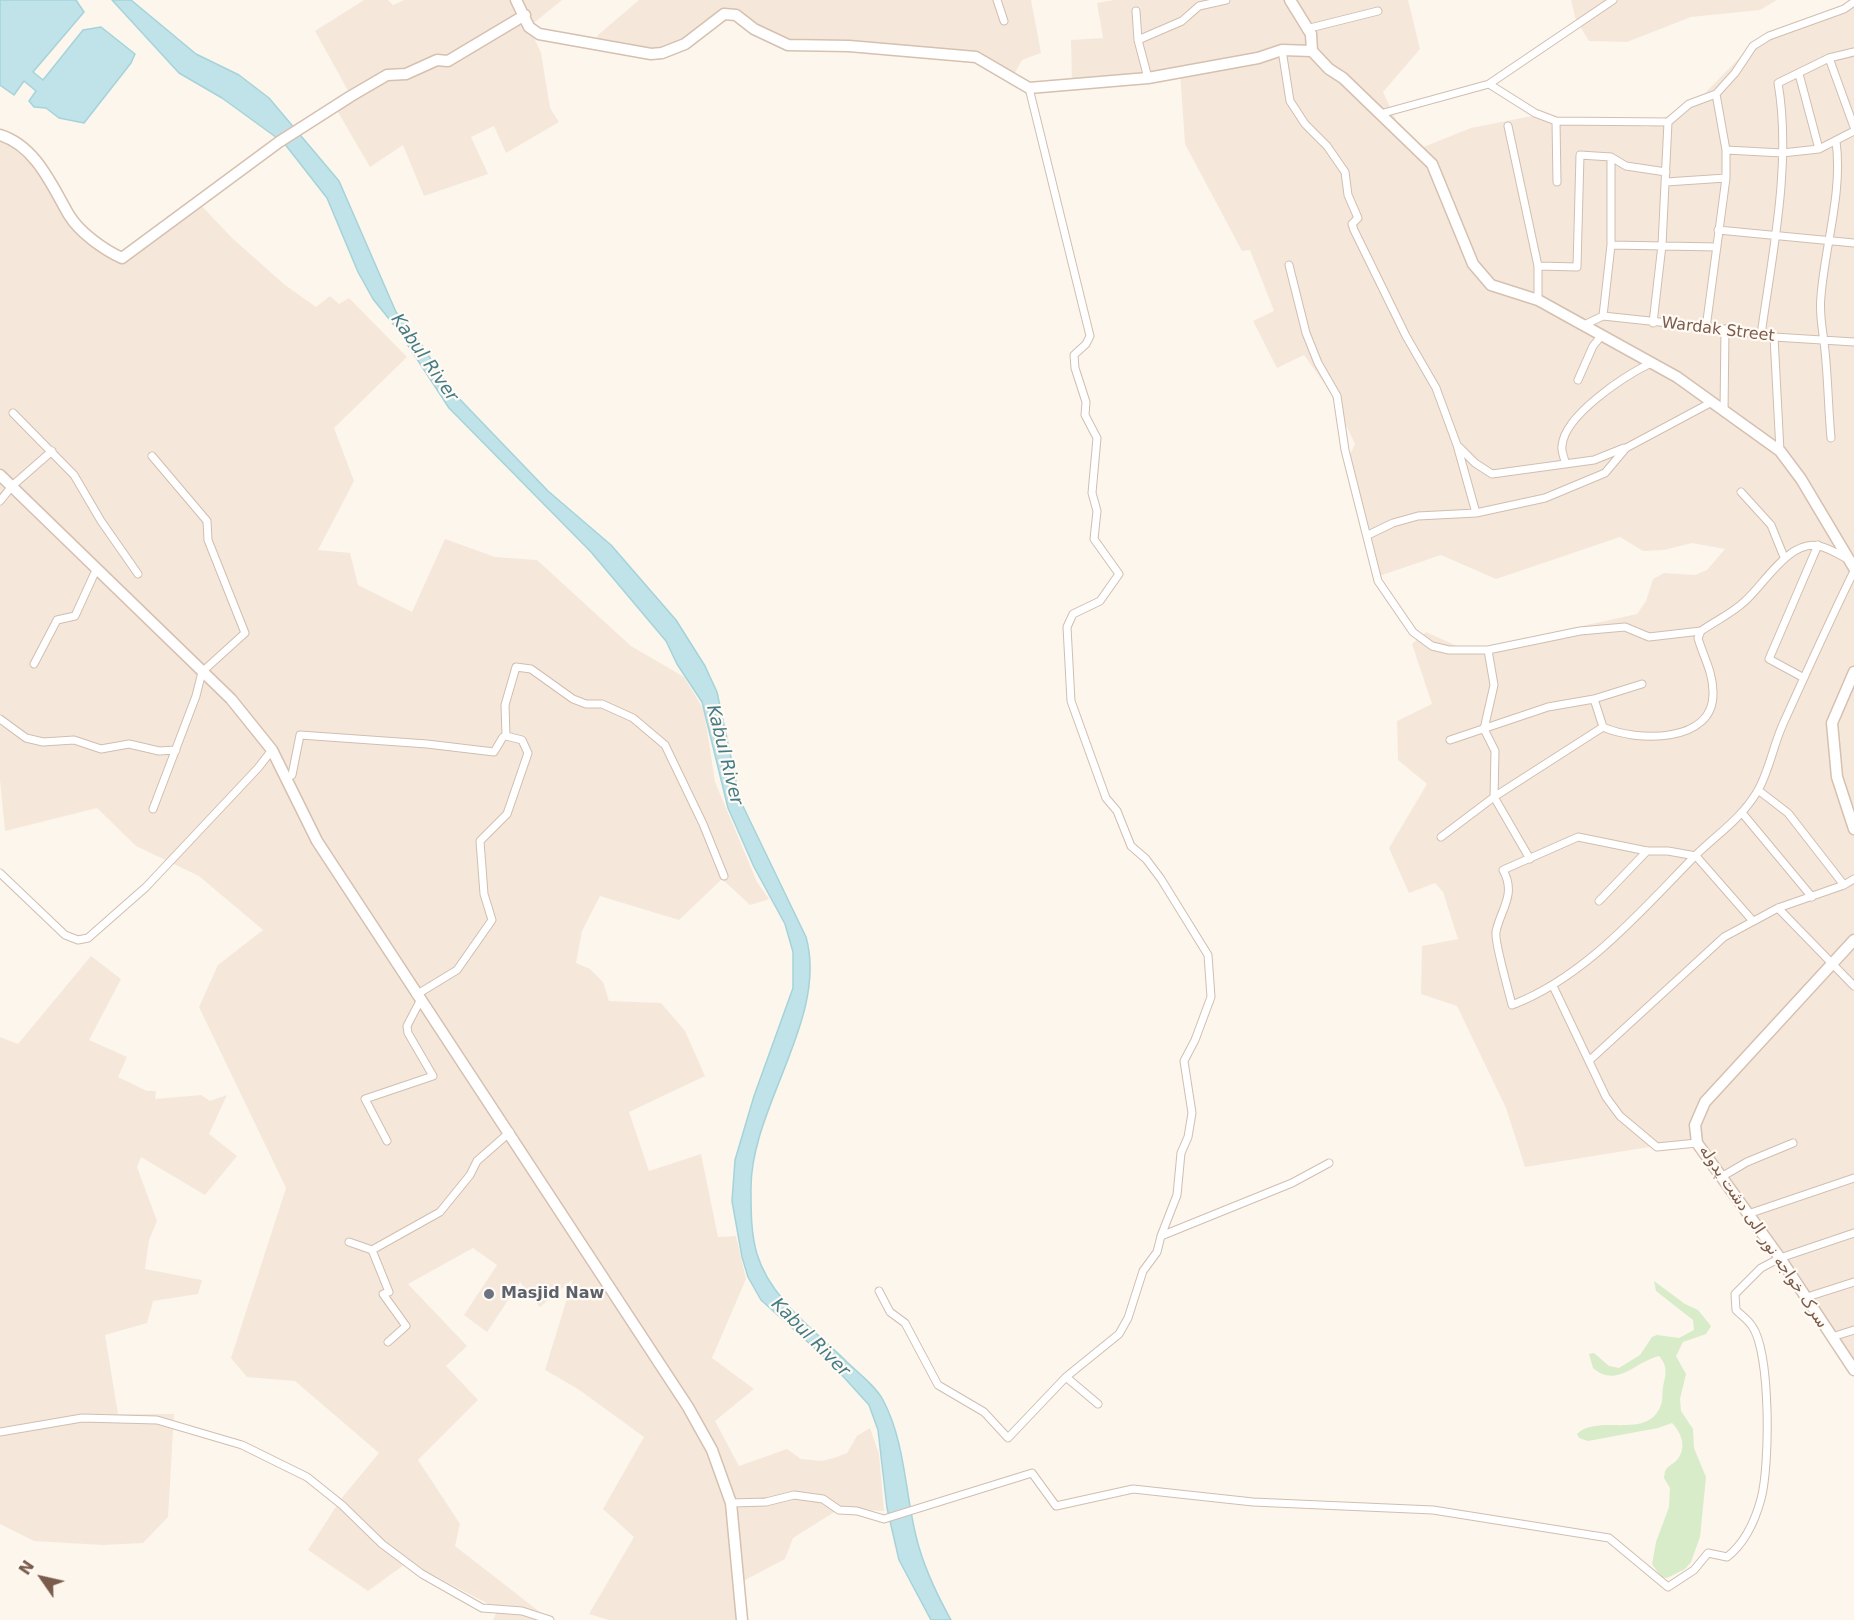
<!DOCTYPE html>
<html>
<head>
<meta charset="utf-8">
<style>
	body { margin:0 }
	#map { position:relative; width:1854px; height:1620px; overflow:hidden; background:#fdf6ec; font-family:"DejaVu Sans",sans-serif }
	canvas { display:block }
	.north { position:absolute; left:12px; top:1548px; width:60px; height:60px; -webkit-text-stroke:4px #fffaf3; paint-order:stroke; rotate:304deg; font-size:16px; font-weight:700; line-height:24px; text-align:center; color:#7a5c4d }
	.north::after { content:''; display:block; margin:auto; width:21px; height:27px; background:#7a5c4d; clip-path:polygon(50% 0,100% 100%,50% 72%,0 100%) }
</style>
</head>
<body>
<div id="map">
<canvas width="1854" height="1620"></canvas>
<div class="north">N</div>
</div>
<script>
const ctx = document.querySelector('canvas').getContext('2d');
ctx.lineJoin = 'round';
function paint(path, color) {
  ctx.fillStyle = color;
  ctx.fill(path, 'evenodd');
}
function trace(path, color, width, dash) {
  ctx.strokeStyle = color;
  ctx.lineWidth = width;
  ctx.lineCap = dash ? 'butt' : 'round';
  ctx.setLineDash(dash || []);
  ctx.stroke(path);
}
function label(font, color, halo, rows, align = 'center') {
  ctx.font = font + ' "DejaVu Sans",Vazirmatn,sans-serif';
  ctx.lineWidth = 4.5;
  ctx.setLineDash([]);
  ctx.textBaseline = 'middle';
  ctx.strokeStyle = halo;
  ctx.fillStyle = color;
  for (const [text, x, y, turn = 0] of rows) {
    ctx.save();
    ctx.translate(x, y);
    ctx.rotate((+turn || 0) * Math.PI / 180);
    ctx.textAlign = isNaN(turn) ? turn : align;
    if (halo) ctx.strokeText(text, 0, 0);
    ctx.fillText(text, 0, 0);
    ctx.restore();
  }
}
paint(new Path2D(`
	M 364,0 L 388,0 L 393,5 L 404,0 L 562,0 L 529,27 L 541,53 L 550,108 L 559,122 L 506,153 L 494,126 L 471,137 L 488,174 L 424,196 L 403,145 L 370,167 L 335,107 L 351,96 L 315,31 Z
	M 639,0 L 1031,0 L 1041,53 L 1022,60 L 1011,80 L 976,57 L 788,45 L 724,14 L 662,53 L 595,43 L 598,35 Z
	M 1114,0 L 1408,0 L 1420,49 L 1383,92 L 1411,152 L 1471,128 L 1537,115 L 1648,127 L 1702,96 L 1758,39 L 1781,28 L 1844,7 L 1854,0 L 1854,1364 L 1826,1317 L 1699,1139 L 1525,1167 L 1506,1108 L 1457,1006 L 1421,994 L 1422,946 L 1458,939 L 1443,892 L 1435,883 L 1409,893 L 1389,848 L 1427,784 L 1398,760 L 1397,721 L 1432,704 L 1412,644 L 1426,632 L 1468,651 L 1637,614 L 1646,601 L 1653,579 L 1664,573 L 1695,575 L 1707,570 L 1725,549 L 1692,543 L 1664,550 L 1643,551 L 1620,537 L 1496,579 L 1441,555 L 1376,577 L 1345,465 L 1355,444 L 1340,412 L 1339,404 L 1304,355 L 1277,368 L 1253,321 L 1274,311 L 1250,250 L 1242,251 L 1185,144 L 1180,72 L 1072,85 L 1071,40 L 1103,38 L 1097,3 Z
	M 1571,0 L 1777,0 L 1760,10 L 1691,17 L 1627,42 L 1589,41 L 1576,20 Z
	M 0,135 L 29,154 L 69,215 L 123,258 L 198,202 L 232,238 L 285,285 L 316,307 L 330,296 L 339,304 L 349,298 L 407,357 L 334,428 L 354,481 L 318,550 L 350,553 L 358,585 L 412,612 L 445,539 L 495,557 L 537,560 L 631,646 L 684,677 L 704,710 L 715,782 L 757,882 L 769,899 L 750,905 L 722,879 L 679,920 L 600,896 L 582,931 L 576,963 L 590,969 L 603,982 L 609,1001 L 661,1003 L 685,1031 L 705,1076 L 629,1112 L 649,1171 L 701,1154 L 718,1237 L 736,1236 L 746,1279 L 712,1358 L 754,1389 L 715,1421 L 739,1466 L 787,1449 L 801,1459 L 822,1461 L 834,1458 L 847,1453 L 857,1436 L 870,1428 L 879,1454 L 884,1511 L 839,1509 L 793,1538 L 785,1559 L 745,1580 L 742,1620 L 609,1620 L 589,1614 L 634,1537 L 603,1509 L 644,1437 L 578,1389 L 545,1370 L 573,1279 L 540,1307 L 520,1282 L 487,1332 L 464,1315 L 497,1265 L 473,1248 L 408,1284 L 467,1346 L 446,1366 L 478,1400 L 418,1460 L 460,1524 L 455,1546 L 550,1620 L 493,1620 L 498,1609 L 408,1562 L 368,1591 L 308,1550 L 341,1499 L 379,1453 L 295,1381 L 247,1377 L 231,1358 L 286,1188 L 199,1007 L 218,965 L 263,930 L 199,876 L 136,846 L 97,808 L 5,831 L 0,780 Z
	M 91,956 L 121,979 L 89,1040 L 127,1057 L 118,1077 L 147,1091 L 156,1091 L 155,1099 L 201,1095 L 210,1101 L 227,1095 L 209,1134 L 237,1156 L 205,1195 L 141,1157 L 137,1167 L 157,1221 L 149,1240 L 145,1269 L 202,1280 L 198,1294 L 153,1301 L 147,1323 L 105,1335 L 118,1414 L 174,1414 L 168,1517 L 143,1543 L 103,1545 L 34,1541 L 0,1524 L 0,1037 L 18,1044 Z`), '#f5e8da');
paint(new Path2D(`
	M 1654,1281 L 1685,1304 L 1698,1310 L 1711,1326 L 1706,1334 L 1683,1342 L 1676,1356 L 1686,1374 L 1680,1399 L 1681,1411 L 1693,1429 L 1694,1448 L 1706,1477 L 1700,1537 L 1691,1562 L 1685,1569 L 1667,1578 L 1661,1577 L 1652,1564 L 1656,1542 L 1669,1507 L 1670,1488 L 1664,1478 L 1665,1471 C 1668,1466 1671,1465 1675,1462 C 1688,1450 1682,1433 1672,1423 L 1658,1428 L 1588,1441 L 1579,1438 L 1577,1434 C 1599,1413 1648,1441 1661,1405 C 1663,1400 1662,1393 1663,1387 C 1666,1374 1668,1366 1659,1356 C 1636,1361 1617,1389 1593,1368 L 1589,1354 L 1594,1353 L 1609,1366 L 1619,1368 L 1640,1355 L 1652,1337 L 1657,1335 L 1679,1338 L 1694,1330 L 1693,1320 L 1656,1291 Z`), '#d8ecc9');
const water = new Path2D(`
	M 0,0 L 76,0 L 84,12 L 33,72 L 43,80 L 83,30 L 101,27 L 135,54 L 131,63 L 84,123 L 59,118 L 46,108 L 34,107 L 29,101 L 36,91 L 24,81 L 14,95 L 0,85 Z
	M 112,0 L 131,0 L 196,54 L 239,75 L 269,98 L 339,181 L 396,312 L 422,345 L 449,388 L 548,491 L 611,545 L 676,620 L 705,666 L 717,692 L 740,800 L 806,937 C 829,1018 749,1109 751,1191 C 751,1211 751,1234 757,1254 C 770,1298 814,1330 846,1361 C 858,1373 875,1385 883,1400 C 905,1441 905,1492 916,1536 C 923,1566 936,1593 951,1620 L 931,1620 L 899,1560 L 887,1508 L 878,1430 L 869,1405 L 830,1362 L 761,1300 L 748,1277 L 742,1257 L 732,1201 L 735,1160 L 754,1096 L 793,988 L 793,952 L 785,924 L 754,867 L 728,808 L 702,702 L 677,664 L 666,641 L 591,552 L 449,408 L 398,330 L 373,299 L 358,272 L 327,198 L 284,143 L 222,98 L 179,73 Z`);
paint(water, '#bfe3e8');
trace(water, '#a5d3da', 1.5);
const street = new Path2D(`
	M 997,0 L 1004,21
	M 1136,11 L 1138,40 L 1148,78
	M 1306,29 L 1378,11
	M 1138,40 L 1182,21 L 1199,6 L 1226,0
	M 1282,50 L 1290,101 L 1305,124 L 1327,146 L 1345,172 L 1348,195 L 1358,218 L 1352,224 L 1354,230 L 1406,336 L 1436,388 L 1457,445 L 1476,513
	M 1829,58 L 1854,127
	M 1799,74 L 1819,149
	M 1489,84 L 1613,0
	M 1029,88 L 1090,336 L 1086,344 L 1074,355 L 1075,368 L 1086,402 L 1085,415 L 1097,438 L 1092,493 L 1097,511 L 1094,539 L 1119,574 L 1100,601 L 1073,614 L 1067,627 L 1071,701 L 1106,798 L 1117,811 L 1131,846 L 1146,859 L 1161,879 L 1208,955 L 1211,997 L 1195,1040 L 1184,1061 L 1192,1113 L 1188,1137 L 1181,1153 L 1177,1195 L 1161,1236
	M 1380,114 L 1489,84 L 1535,113 L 1556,121 L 1668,122 L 1689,104 L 1716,94 L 1735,73 L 1753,46 L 1769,36 L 1844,9 L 1854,2
	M 1556,121 L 1557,182
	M 1508,126 L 1538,266 L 1538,300
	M 1726,150 L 1782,153 L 1819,149 L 1854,131
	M 1666,182 L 1726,178
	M 1718,230 L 1854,243
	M 1611,245 L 1717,247
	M 1289,265 L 1306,333 L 1318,363 L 1337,396 L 1345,450 L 1378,581 L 1413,632 L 1432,646 L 1449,650 L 1488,650 L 1580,631 L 1625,627 L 1649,637 L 1701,631
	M 1538,266 L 1577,267 L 1580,155 L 1611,157 L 1626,166 L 1666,172
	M 1603,316 L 1611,245 L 1611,157
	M 1653,323 L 1662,245 L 1668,122
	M 1584,325 L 1603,316 L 1725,329 L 1774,337 L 1854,342
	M 1706,328 L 1726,178 L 1726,150 L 1716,94
	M 1761,335 C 1772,255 1792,163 1778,83 L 1829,58 L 1854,52
	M 1774,337 L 1780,451
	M 1578,380 L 1593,346 L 1602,335
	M 1724,412 L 1725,329
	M 13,413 L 74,475 L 101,521 L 138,574
	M 1831,438 C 1828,406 1828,373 1824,342 C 1822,326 1819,312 1821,296 C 1825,245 1843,192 1836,141
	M 1459,447 L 1475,463 L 1492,474 L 1594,460 L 1624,448
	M 152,456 L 207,521 L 208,540 L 245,633 L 202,672 L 196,696 L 153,809
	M 1566,464 C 1564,458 1561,451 1562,446 C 1564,415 1626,375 1651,363
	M 1741,492 L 1771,525 L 1784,557
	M 0,501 L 12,486 L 52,451
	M 1368,535 L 1393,523 L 1418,516 L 1476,513 L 1545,498 L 1605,473 L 1626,448 L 1712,402
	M 1488,650 L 1494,685 L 1484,729 L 1495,751 L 1494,797 L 1530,859
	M 34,664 L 57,620 L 75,616 L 96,570
	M 1804,678 L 1769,659 L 1818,545
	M 1642,684 L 1594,699 L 1603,727 C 1636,742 1715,744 1713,692 C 1713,672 1703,656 1698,638 L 1701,631 C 1715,621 1731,614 1744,602 C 1764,585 1789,539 1819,546 C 1829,548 1840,555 1849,560
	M 0,719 L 26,738 L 43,742 L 74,740 L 101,749 L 129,744 L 159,751 L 176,750
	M 506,736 L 505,705 L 516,667 L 531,669 L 573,699 L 586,704 L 602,704 L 633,718 L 665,745 L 703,824 L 724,876
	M 1450,740 L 1548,707 L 1594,699
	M 287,778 L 292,775 L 300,735 L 427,744 L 494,752 L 503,737 L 506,736
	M 1758,790 L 1788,813 L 1844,885
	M 1743,814 L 1812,897
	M 1441,837 L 1494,797 L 1603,727
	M 0,873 L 65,935 L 78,940 L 88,938 L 146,887 L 258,768 L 272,750
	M 1599,901 L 1647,851
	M 1778,908 L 1854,986
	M 1752,920 L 1696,856 L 1668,851 L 1647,851 L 1578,837 L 1503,870 C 1517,895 1500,910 1496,932 C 1494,941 1509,992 1512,1005 C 1585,977 1640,912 1694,857 C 1716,835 1740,820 1757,792 C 1769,772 1773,746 1783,724 C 1806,673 1829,622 1854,571
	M 1553,986 L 1606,1097 L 1620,1116 L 1657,1147 L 1697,1143
	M 416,995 L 457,970 L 492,920 L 484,894 L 480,841 L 507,814 L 528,753 L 522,740 L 506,736
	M 1591,1059 L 1724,937 L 1778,908 L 1844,885 L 1854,879
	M 387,1141 L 365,1099 L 433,1076 L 408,1033 L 407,1026 L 420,1001
	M 1723,1176 L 1747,1162 L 1793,1143
	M 1748,1214 L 1854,1178
	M 349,1242 L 372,1250 L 440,1212 L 470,1175 L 477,1161 L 510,1132
	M 372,1250 L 389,1292 L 383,1294 L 406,1326 L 388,1342
	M 879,1291 L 890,1312 L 905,1323 L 938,1385 L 984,1412 L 1008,1438 L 1066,1377 L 1119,1334 L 1128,1318 L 1143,1271 L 1157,1252 L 1161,1236 L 1292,1183 L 1329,1163
	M 1804,1298 L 1854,1282
	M 1832,1337 L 1854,1330
	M 1066,1377 L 1098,1404
	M 0,1432 L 82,1418 L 157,1420 L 242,1445 L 307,1477 L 342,1505 L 382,1544 L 422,1574 L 482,1608 L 522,1611 L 550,1620
	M 731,1503 L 766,1502 L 794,1495 L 823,1499 L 839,1510 L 857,1511 L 884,1519 L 1032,1473 L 1056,1506 L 1133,1489 L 1253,1502 L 1433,1510 L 1609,1538 L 1668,1587 L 1694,1570 L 1708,1553 L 1727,1557 C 1745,1543 1755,1521 1761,1499 C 1770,1466 1771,1353 1752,1326 C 1748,1320 1741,1315 1736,1310 L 1735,1294 L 1761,1268 L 1780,1258 L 1854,1233`);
const secondary = new Path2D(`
	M 516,0 L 529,27 L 539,34 L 651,54 L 662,53 L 685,44 L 724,14 L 736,15 L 754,29 L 788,45 L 849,46 L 976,57 L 1029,88 L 1148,78 L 1258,58 L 1282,50 L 1312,51
	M 1290,0 L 1311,34 L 1312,51 L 1329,69 L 1343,78 L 1432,164 L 1473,264 L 1491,285 L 1538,300 L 1677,377 L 1780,451 L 1801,479 L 1854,568
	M 0,135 C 36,146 52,186 69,215 C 79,232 104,250 122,258 L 279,142 L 351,96 L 387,75 L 406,74 L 437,60 L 448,61 L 525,15
	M 0,475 L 231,699 L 272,750 L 317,841 L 688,1407 L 712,1450 L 731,1503 L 742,1620
	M 1854,672 L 1832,723 L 1837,777 L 1854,829
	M 1854,940 L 1705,1102 L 1695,1125 L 1697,1143 L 1780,1258 L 1854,1370`);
trace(street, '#d1beb0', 9);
trace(secondary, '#d6c0b0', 13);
trace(street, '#fff', 7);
trace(secondary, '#fff', 10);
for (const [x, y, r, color] of [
	[489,1294,6,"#6b7280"]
]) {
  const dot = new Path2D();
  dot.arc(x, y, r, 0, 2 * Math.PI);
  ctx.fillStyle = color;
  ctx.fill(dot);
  trace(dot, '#fffaf3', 2);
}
label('16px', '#7a5c4d', '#fffaf3', [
	["Wardak Street",1718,330,7],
	["سرک خواجه نور الی دشت پدوله",1763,1237,56]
]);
label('bold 16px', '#5b616d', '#fffaf3', [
	["Masjid Naw",501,1294]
], 'left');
label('italic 18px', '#437c86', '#fffaf3', [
	["Kabul River",424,358,55],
	["Kabul River",724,755,76],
	["Kabul River",810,1338,45]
]);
</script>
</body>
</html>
